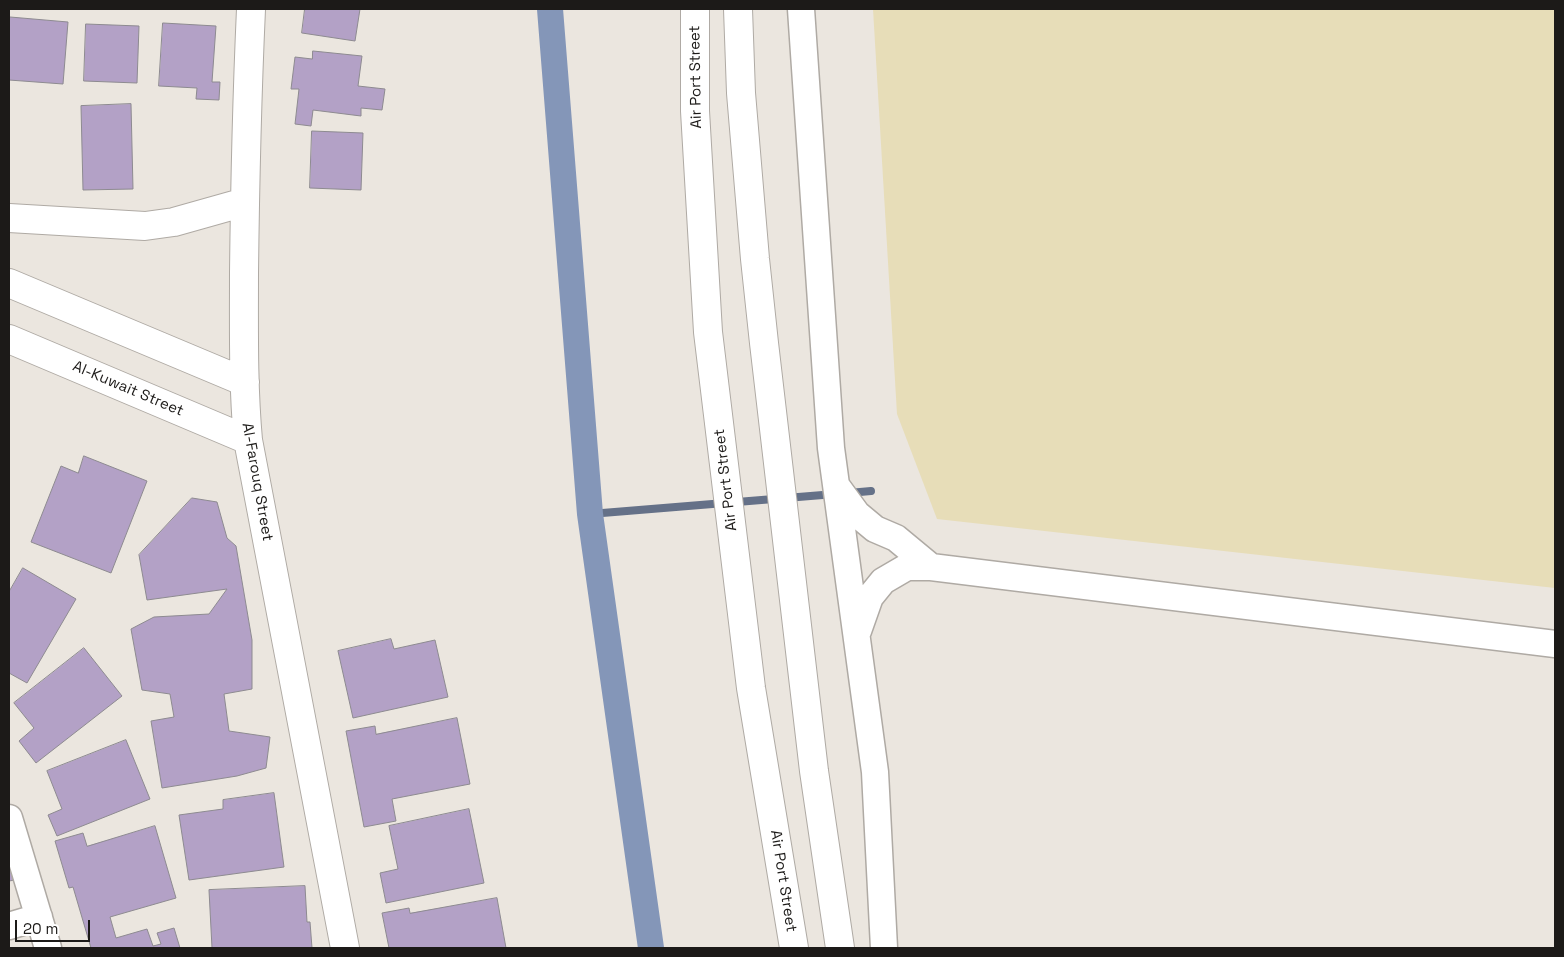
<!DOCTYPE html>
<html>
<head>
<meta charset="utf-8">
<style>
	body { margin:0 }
	#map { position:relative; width:1564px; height:957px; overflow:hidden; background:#ebe6df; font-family:"Space Grotesk",sans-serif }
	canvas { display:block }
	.frame { position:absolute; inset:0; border:10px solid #1c1a18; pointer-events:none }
	.scale { position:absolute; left:15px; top:920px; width:75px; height:22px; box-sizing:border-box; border:2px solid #1c1a18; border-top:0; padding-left:6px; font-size:15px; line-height:18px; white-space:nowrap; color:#1c1a18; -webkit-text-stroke:4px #fff; paint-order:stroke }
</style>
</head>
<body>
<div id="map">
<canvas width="1564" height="957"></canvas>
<div class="frame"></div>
<div class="scale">20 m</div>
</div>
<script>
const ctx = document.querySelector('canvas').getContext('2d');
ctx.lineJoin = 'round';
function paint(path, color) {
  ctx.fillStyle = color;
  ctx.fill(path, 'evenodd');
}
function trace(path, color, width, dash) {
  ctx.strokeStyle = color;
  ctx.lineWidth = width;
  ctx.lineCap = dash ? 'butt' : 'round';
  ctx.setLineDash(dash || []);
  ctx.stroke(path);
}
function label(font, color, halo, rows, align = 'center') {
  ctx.font = font + ' "Space Grotesk",sans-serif';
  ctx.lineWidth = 4;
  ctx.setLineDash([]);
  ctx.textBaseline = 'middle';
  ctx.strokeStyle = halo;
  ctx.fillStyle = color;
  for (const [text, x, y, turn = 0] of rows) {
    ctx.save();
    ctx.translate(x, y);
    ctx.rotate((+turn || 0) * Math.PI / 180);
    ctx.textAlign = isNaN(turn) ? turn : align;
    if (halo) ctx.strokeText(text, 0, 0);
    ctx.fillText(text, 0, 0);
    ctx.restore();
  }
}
paint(new Path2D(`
	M 873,9 L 1555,9 L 1555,588 L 937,519 L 897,414 Z`), '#e7ddb8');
trace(new Path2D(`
	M 849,493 L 871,491
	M 590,514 L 835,494`), '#657188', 8);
trace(new Path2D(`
	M 550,9 L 590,514 L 651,948`), '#8496b8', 26);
const building = new Path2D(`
	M 305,9 L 360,9 L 355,41 L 302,33 Z
	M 10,17 L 68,22 L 63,84 L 9,80 L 9,38 Z
	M 163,23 L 216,26 L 212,82 L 220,82 L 219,100 L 196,99 L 197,88 L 159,86 Z
	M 86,24 L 139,26 L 137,83 L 84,81 Z
	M 313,51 L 362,56 L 358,86 L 385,89 L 382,110 L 361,108 L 361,116 L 313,110 L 311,126 L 295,124 L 299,89 L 291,89 L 295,57 L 312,59 Z
	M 131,104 L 133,189 L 83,190 L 81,106 Z
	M 312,131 L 363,133 L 361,190 L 310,188 Z
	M 84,456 L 147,481 L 111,573 L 31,542 L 61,466 L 78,473 Z
	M 192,498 L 217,502 L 227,538 L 236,546 L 252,640 L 252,689 L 224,694 L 229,731 L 270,737 L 266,768 L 237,776 L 162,788 L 151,721 L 174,717 L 170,694 L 142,690 L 131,629 L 154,617 L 209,614 L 227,589 L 147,600 L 139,555 Z
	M 23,568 L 76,599 L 27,683 L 9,673 L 9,592 Z
	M 391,639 L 394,649 L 435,640 L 448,697 L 353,718 L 338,651 Z
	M 84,648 L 122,696 L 36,763 L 19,741 L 34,728 L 14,703 Z
	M 457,718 L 470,784 L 392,799 L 396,821 L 364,827 L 346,731 L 375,726 L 376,734 Z
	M 126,740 L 150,799 L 57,836 L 48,815 L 62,809 L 47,771 Z
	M 274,793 L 284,867 L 189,880 L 179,815 L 223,809 L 223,800 Z
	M 469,809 L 484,883 L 386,903 L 380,873 L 398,869 L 389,826 Z
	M 155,826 L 176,898 L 110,917 L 116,938 L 147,929 L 153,946 L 161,944 L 157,933 L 174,928 L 180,948 L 91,948 L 73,887 L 69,888 L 55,841 L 83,833 L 87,846 Z
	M 9,865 L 11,865 L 15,880 L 9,881 Z
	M 305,886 L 307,922 L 310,922 L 312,948 L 212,948 L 209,890 Z
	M 497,898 L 506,948 L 389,948 L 382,913 L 409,908 L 410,913 Z`);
paint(building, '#b3a1c6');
trace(building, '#8d8a90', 1);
const minor = new Path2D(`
	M 801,9 L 831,448 L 875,772 L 884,948
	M 838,488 L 857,514 L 875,529 L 896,538 L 931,567
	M 858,631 L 870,597 L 883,581 L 907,567 L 931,567 L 1555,644
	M 9,818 L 48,948
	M 9,926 L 39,917`);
const major = new Path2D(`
	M 251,9 C 247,97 245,185 244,273 C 244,329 243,385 248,440 L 345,948
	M 695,9 L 695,111 L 708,332 L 751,688 L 794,948
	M 738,9 L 741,93 L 755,259 L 764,343 L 814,771 L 840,948
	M 9,218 L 145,226 L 174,222 L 245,202
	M 9,283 L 245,382
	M 9,339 L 248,440`);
trace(minor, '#afaaa4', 29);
trace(major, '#afaaa4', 30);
trace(minor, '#fff', 26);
trace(major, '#fff', 28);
label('15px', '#1c1a18', '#fff', [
	["Air Port Street",696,77,-91],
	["Al-Kuwait Street",128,389,23],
	["Air Port Street",726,480,-97],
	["Al-Farouq Street",257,482,80],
	["Air Port Street",783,881,81]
]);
</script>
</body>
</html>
